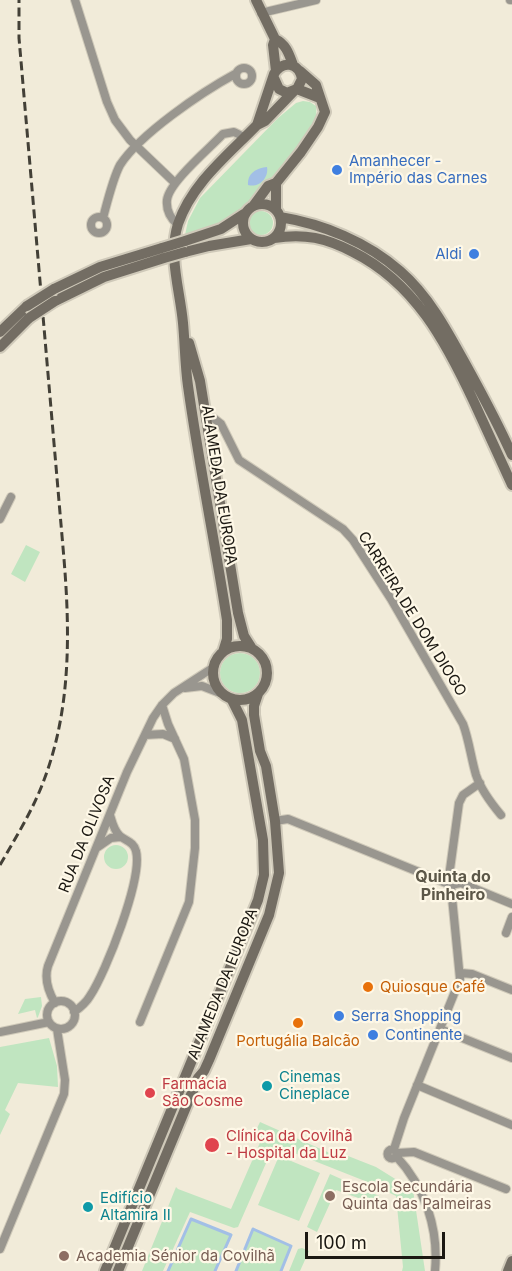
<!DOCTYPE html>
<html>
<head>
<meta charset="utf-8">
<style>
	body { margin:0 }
	#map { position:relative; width:512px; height:1271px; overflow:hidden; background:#f1ebd9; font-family:Inter,sans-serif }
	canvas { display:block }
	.scale { position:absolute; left:305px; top:1232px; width:140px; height:27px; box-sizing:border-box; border:3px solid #1b1812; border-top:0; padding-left:8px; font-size:18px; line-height:21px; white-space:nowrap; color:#1b1812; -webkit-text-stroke:4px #fef8e7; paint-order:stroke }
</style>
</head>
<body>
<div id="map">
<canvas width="512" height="1271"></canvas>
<div class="scale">100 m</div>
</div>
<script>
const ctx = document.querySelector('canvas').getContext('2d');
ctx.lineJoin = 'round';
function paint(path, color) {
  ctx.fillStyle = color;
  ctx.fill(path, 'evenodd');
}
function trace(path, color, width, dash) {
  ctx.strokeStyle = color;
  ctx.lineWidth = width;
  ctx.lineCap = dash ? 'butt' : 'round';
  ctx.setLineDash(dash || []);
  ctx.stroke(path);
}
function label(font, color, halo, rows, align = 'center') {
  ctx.font = font + ' Inter,sans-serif';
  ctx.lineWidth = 4.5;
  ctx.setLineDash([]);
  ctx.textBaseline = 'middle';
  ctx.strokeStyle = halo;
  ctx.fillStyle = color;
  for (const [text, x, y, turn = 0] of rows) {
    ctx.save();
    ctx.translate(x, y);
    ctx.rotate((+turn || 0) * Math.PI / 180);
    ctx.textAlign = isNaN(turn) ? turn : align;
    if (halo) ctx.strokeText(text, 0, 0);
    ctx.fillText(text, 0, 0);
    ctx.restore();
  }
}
paint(new Path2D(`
	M 303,101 L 310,102 L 316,106 C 317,113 316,118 313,124 C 304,144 243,212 225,222 C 213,228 198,231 185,235 L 188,221 L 200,198 L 278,118 L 296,103 Z
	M249 223a12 12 0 1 1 24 0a12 12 0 1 1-24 0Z
	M 26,545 L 40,552 L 25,582 L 11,574 Z
	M220 673a20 20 0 1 1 40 0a20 20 0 1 1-40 0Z
	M104 857a12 12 0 1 1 24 0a12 12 0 1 1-24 0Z
	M 41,997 L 42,1006 L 38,1017 L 37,1018 L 35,1010 L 18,1014 L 25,999 Z
	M 49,1038 L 57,1066 L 58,1087 L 18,1083 L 5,1110 L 10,1114 L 0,1135 L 0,1047 Z
	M 260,1122 L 341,1158 L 343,1154 L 376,1167 L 413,1190 L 425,1271 L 402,1271 L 403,1267 L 396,1196 L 370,1183 L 274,1145 L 238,1227 L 234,1228 L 190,1212 L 163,1271 L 142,1271 L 176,1187 L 178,1189 L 231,1209 L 262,1138 L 254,1134 Z
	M 279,1156 L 320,1173 L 299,1221 L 258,1205 Z
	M 330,1174 L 379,1196 L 381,1200 L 380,1203 L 375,1204 L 336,1190 L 317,1232 L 307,1227 Z
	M 191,1219 L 231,1235 L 215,1271 L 168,1271 Z
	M 253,1229 L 291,1246 L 281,1271 L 236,1271 Z
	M 302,1248 L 309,1251 L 300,1271 L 289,1271 L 298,1249 Z`), '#c0e5c0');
paint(new Path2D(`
	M 267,167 C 269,178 259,188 248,185 C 247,173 257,168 267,167 Z`), '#a2bfe6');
trace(new Path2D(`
	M 168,1271 L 191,1219 L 231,1235 L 215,1271
	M 236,1271 L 253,1229 L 291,1246 L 281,1271`), '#a2bfe6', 3);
const street = new Path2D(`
	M 75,0 L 107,102 L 115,120 L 130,140 L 175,183
	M 510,0 L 512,0
	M 261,13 L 316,0
	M236 76a8 8 0 1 1 16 0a8 8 0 1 1-16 0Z
	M91 225a8 8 0 1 1 16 0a8 8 0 1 1-16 0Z
	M 103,218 C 107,203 113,178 120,165 C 140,134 202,92 235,74
	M 178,225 C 171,219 166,210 167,200 C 169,182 210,148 223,134 L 234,132 L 244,137
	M 205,416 L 212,417 L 221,424 L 239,460 L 343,529 L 353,540 L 391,599 L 463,724 C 469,740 471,758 476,775 C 481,790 491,803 501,815
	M 0,519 L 11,497
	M 185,688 L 202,686 L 220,693
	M 145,735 L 163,734 L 175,739
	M 275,821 L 288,819 L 446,883 L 451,887 L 460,979 L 404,1118 L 394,1149
	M 98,847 L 111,838 L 120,837
	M 448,884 L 459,803 L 463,795 L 480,783
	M 450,885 L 461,883 L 512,904
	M 506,933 L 512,917
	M 461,973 L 472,974 L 512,990
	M47 1015a14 14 0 1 1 28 0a14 14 0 1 1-28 0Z
	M 55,1003 C 48,991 44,979 48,966 L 127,772 L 153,718 L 162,705 L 174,693 L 214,667
	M 74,1012 C 81,1007 86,1003 90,996 C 106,972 143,878 136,851 C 134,842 126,841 120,836 C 114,831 112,822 110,815
	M 140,1022 L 189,902 L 195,848 L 195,820 L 184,759 L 168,724 L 162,705
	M 440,1029 L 512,1058
	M 0,1032 L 49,1022
	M 417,1085 L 512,1125
	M387.5 1154a4.5 4.5 0 1 1 9 0a4.5 4.5 0 1 1-9 0Z
	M 397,1153 L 414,1152 L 506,1189
	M 396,1156 C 425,1187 439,1229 435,1271
	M 0,1249 L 64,1094 L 65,1080 L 57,1029`);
const secondary = new Path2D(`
	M 256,0 L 275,39 L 273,45 L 276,71
	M 275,39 C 286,44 289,54 293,65
	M 297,89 L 320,98
	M 257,125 L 274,74 C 282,60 299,62 302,79 L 297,89 L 287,93 L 279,89 L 274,78
	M 276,183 L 276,210
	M243 223a19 19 0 1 1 38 0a19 19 0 1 1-38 0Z
	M 254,205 L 268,186 L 276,183 L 301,152 L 318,127 L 325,112 L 316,85 L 300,71
	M 280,217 C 323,224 367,242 400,271 C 429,296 448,332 466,365 C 482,394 498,424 512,455
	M 274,238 C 305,233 326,238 353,252 C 415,283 446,342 474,402 C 487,430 499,457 512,485
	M 185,241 L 221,229 L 244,214
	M 185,252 L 209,246 L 251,239
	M 54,289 L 100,267 L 162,248
	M 55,301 L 104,277 L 164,258
	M 0,332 L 27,306
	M 189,343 L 200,381 L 238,613 L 244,636 L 251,647
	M 0,347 L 29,318
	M213 673a27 27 0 1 1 54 0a27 27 0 1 1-54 0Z
	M 223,652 L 227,639 L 227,620 C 215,542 199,465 188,386 C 185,365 185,344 183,323 C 180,290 168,256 178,224 C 192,183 228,155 257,125 L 265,121 L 294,91
	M 105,1271 L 258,900 L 264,875 L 263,840 L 242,720 L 232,700
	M 118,1271 L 198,1078 L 204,1071 L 209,1060 L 269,915 L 279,873 L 275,821 L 266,766 L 260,751 L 254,715 L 254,706 L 258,694
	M 508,1271 L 512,1261`);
trace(street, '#cfc9b9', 10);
trace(secondary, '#cfc9b9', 14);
trace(street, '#99968f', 8);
trace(secondary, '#736d63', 10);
trace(new Path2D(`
	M 0,865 C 16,837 33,810 44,780 C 71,709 70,633 64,559 L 19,38 L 19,0`), '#434037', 3, [9, 4.5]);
const secondaryBridge = new Path2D(`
	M 162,248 L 185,241
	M 164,258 L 185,252
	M 27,306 L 54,289
	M 29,318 L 55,301`);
trace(secondaryBridge, '#cfc9b9', 14, []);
trace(secondaryBridge, '#736d63', 10);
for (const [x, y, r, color] of [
	[337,170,6,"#3f7fe0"],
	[474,254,6,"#3f7fe0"],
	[368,987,6,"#e8710a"],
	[339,1016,6,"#3f7fe0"],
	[298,1023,6,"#e8710a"],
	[373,1035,6,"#3f7fe0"],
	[267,1086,6,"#0f9aa8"],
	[150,1093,6,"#e0444e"],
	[212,1145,8,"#e0444e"],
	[330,1196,6,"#8d6e63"],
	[88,1207,6,"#0f9aa8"],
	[64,1256,6,"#8d6e63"]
]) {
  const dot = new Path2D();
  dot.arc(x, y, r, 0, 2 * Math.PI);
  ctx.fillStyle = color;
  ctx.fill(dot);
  trace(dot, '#fef8e7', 2);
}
label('15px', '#366cbe', '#fef8e7', [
	["Amanhecer -",349,161],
	["Império das Carnes",349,178],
	["Aldi",462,254,"right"],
	["Serra Shopping",351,1016],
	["Continente",385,1035]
], 'left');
label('15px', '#1b1812', '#fef8e7', [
	["ALAMEDA DA EUROPA",219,485,81],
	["CARREIRA DE DOM DIOGO",412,614,58],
	["RUA DA OLIVOSA",87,834,-68],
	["ALAMEDA DA EUROPA",223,984,-68]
]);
label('15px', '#c56008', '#fef8e7', [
	["Quiosque Café",380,987],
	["Portugália Balcão",298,1041,"center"]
], 'left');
label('15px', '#0d838f', '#fef8e7', [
	["Cinemas",279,1077],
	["Cineplace",279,1094],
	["Edifício",100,1198],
	["Altamira II",100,1215]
], 'left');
label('15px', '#be3a42', '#fef8e7', [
	["Farmácia",162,1084],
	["São Cosme",162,1101],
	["Clínica da Covilhã",226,1136],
	["- Hospital da Luz",226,1153]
], 'left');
label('15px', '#785e54', '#fef8e7', [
	["Escola Secundária",342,1187],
	["Quinta das Palmeiras",342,1204],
	["Academia Sénior da Covilhã",76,1256]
], 'left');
label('bold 16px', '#5c5748', '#fef8e7', [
	["Quinta do",453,877],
	["Pinheiro",453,895]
]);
</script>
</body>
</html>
